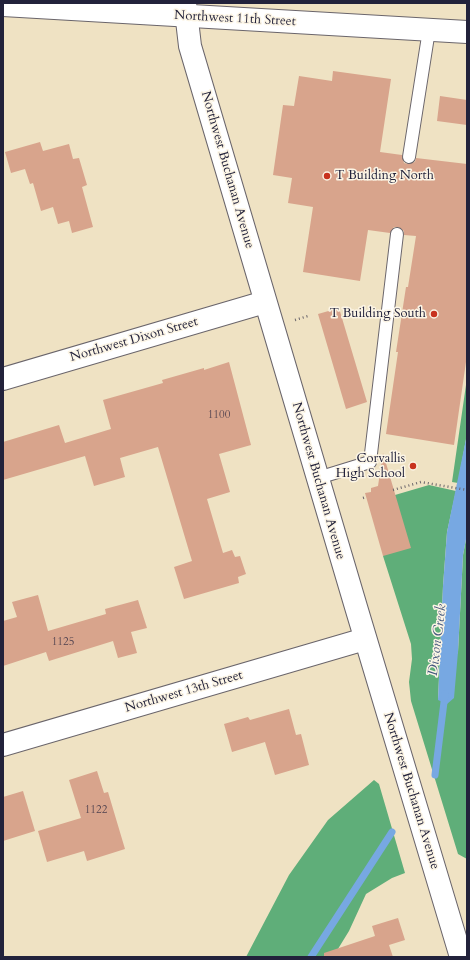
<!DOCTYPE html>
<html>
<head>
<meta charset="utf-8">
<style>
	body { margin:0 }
	#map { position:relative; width:470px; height:960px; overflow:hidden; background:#efe2c3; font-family:Cardo,serif }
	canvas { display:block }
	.frame { position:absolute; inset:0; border:4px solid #22223b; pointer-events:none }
</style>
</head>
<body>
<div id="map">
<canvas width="470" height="960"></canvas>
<div class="frame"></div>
</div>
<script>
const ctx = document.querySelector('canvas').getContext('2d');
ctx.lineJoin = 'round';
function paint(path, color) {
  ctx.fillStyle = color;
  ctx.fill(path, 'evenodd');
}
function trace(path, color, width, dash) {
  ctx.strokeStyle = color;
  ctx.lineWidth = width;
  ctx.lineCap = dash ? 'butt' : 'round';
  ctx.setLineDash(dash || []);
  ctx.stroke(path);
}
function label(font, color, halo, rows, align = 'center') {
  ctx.font = font + ' Cardo,serif';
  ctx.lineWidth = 3;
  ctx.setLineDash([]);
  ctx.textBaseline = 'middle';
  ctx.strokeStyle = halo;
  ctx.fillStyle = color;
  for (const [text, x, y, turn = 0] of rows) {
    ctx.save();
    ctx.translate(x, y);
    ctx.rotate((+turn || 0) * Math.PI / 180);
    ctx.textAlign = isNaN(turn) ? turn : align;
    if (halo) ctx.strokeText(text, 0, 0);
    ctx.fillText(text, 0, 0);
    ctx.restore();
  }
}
paint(new Path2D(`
	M 467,378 L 467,434 L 458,483 L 452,482 Z
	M 429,485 L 456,491 L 447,532 L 443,586 L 438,700 L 458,652 L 463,555 L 467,534 L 467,859 L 458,854 L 411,701 L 409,682 L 412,659 L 411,644 L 383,556 L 395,495 Z
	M 374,780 L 379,784 L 405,873 L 392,878 L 366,894 L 349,931 L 333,957 L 246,957 L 289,875 L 328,820 Z`), '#5fae79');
paint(new Path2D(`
	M 467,434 L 467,534 L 463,555 L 458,652 L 454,698 L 447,704 L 438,700 L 443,586 L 447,532 Z`), '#77a8e2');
trace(new Path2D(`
	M 435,775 L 445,694
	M 311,957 L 392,832`), '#77a8e2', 7);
paint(new Path2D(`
	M 333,71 L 391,79 L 380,152 L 402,155 L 404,163 L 408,164 L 415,162 L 416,158 L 467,164 L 467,355 L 454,445 L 386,434 L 398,352 L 396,352 L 406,287 L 408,287 L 416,236 L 404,235 L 404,231 L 398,227 L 394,227 L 390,233 L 368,230 L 360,281 L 303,272 L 313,207 L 288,203 L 292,178 L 273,175 L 283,105 L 294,106 L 299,76 L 332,81 Z
	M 440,96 L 467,100 L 467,125 L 437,121 Z
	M 40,142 L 43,151 L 69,144 L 73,159 L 79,158 L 87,185 L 82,187 L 93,227 L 72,233 L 69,221 L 58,224 L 53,207 L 41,211 L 33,183 L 30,184 L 25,169 L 11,173 L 5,152 Z
	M 339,308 L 367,402 L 346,409 L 318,314 Z
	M 229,362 L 251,445 L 219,454 L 230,492 L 207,499 L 223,553 L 232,550 L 235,557 L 240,556 L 246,574 L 238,577 L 239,583 L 184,599 L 174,567 L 192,561 L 158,447 L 120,458 L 125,477 L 94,486 L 85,456 L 3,480 L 3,442 L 59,425 L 65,443 L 111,429 L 103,400 L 163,383 L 162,380 L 204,368 L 204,370 Z
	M 383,453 L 411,548 L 383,556 L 365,493 L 371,492 L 371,488 L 378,486 Z
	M 38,595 L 48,631 L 106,614 L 105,609 L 138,600 L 147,628 L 131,632 L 137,653 L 118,658 L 113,641 L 49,661 L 46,652 L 3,666 L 3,621 L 17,617 L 12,602 Z
	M 289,709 L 296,735 L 301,734 L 309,765 L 275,775 L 265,742 L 232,752 L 224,724 L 248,717 L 250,720 Z
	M 97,771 L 104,793 L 108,792 L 125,849 L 87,861 L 84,851 L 47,862 L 38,831 L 81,818 L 69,780 Z
	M 23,791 L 35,831 L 3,841 L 3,797 Z
	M 398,918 L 405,940 L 389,945 L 393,957 L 324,957 L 324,953 L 375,936 L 372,926 Z`), '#d8a48c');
const service = new Path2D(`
	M 409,157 L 429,30
	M 318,478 L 370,462 L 397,234`);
const minor = new Path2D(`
	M 3,5 L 467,32
	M 3,379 L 265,302
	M 3,745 L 365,639`);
const tertiary = new Path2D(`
	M 185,3 L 190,46 L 356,607 L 461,957`);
trace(service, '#6a656b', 14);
trace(minor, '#6a656b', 24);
trace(tertiary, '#6a656b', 24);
trace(new Path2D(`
	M 295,320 L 308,316
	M 393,490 L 421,482 L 467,490
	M 363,498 L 366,497`), '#6a656b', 2.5, [1, 3]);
trace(service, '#fff', 12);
trace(minor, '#fff', 22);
trace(tertiary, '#fff', 22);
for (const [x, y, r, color] of [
	[327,176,4,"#c8321e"],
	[434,314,4,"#c8321e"],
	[413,466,4,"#c8321e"]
]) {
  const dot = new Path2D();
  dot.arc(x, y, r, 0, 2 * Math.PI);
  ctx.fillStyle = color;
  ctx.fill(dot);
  trace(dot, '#fcf5e5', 1.5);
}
label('11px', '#50424f', null, [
	["1100",219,415],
	["1125",63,642],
	["1122",96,810]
]);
label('13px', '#22223b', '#fcf5e5', [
	["Northwest 11th Street",235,19,3],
	["Northwest Buchanan Avenue",227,170,74],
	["Northwest Dixon Street",134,340,-16],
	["Northwest Buchanan Avenue",318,481,74],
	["Northwest 13th Street",184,692,-16],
	["Northwest Buchanan Avenue",411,791,73]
]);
label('13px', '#22223b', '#fcf5e5', [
	["T Building North",335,176,"left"],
	["T Building South",426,314],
	["Corvallis",405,459],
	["High School",405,474]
], 'right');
label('italic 14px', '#44587e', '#fcf5e5', [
	["Dixon Creek",438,640,-83]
]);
</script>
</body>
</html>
